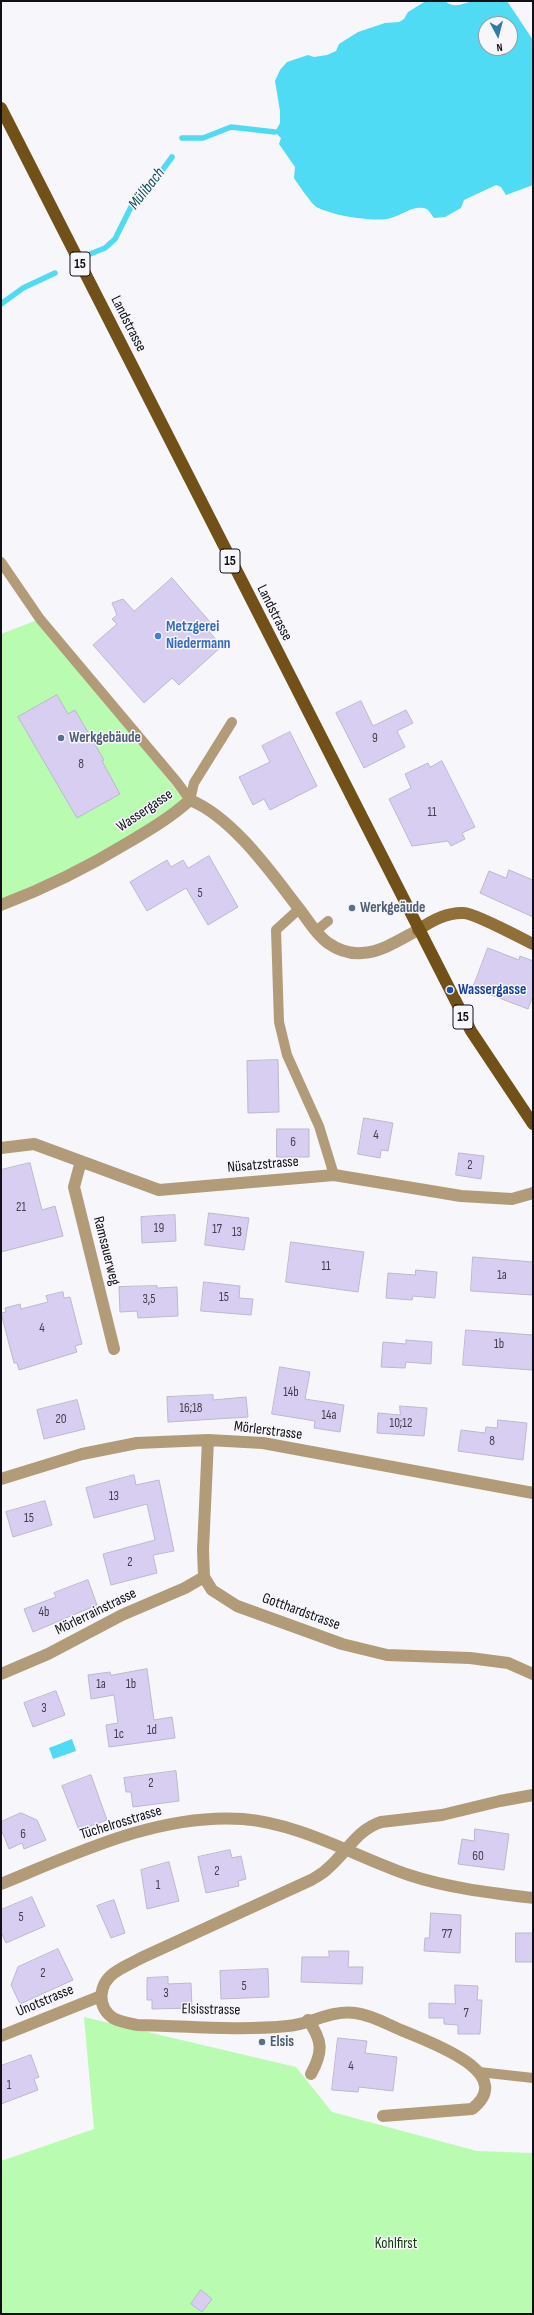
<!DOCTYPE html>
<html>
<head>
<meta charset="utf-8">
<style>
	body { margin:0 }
	#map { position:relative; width:534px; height:2315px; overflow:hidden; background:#f7f6fb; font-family:"Sofia Sans Condensed",sans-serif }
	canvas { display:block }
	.frame { position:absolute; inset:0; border:2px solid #110f17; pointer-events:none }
	.north { position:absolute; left:478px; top:16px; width:40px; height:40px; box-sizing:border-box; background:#f7f6fb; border:1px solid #9b9aa0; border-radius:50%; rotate:173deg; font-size:11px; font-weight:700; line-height:16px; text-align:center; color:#110f17 }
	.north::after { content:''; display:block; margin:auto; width:14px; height:18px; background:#3379ae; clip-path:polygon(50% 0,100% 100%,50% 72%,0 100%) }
</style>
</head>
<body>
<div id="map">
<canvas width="534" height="2315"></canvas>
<div class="frame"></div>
<div class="north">N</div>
</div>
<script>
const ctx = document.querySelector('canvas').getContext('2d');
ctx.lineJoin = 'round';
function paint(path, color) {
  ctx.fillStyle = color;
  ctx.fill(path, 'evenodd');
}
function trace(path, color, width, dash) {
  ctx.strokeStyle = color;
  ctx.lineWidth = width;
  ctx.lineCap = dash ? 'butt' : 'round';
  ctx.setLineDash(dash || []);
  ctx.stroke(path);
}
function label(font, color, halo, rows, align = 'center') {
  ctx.font = font + ' "Sofia Sans Condensed",sans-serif';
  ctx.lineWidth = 3;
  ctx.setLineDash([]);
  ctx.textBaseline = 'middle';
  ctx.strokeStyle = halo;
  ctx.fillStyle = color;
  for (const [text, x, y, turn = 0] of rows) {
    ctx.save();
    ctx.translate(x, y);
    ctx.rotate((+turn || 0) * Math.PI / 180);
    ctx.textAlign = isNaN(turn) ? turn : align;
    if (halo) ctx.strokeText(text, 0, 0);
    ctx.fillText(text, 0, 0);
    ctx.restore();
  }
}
paint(new Path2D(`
	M 40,619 L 185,801 L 97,861 L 1,905 L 1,634 Z
	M 84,2017 L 296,2067 L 332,2112 L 477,2151 L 533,2153 L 533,2314 L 1,2314 L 1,2161 L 94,2129 Z`), '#b9fcb1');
paint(new Path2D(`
	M 426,1 L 445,1 C 455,10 465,2 475,1 C 486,0 497,1 507,1 L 533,40 L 533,185 L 506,195 L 501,187 L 496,185 L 464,200 L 461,208 L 445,217 L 434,218 C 431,214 428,208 423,208 C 412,206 402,215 391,218 C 377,223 325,215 314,205 C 310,201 297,183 294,178 L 295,167 L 279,144 L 281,138 L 275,132 L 280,123 L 280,111 L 275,81 L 280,70 L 287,62 L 308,55 L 314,57 L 327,55 L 336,51 L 339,44 L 358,32 L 385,23 L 399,22 L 404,19 L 408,12 ZM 486,24 L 510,24 L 510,48 L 486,48 Z
	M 72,1739 L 76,1751 L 53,1759 L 49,1748 Z`), '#4fdbf4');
trace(new Path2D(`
	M 182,138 L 203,138 L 231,127 L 275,132
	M 90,254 L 105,248 L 115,239 L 135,199 L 144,195 L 172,157
	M 1,304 L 23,288 L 55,273`), '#4fdbf4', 5.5);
const building = new Path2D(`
	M 172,578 L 210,622 L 205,627 L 222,646 L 179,685 L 172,678 L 144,703 L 93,645 L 117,624 L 112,619 L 117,615 L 112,603 L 123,599 L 134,611 Z
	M 57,695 L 68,714 L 75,710 L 104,760 L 102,761 L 120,794 L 77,818 L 18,717 Z
	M 361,701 L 373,726 L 406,710 L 413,723 L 397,731 L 405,747 L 364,768 L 336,713 Z
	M 290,732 L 317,786 L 270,810 L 264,799 L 253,805 L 239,777 L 270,762 L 262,746 Z
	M 442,761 L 475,827 L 462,833 L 465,839 L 451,846 L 448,841 L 412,846 L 389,799 L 411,788 L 405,774 L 428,763 L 430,767 Z
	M 209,856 L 238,907 L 208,925 L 186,888 L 147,911 L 130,882 L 167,860 L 171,867 L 183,860 L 188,868 Z
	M 509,870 L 533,880 L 533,917 L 480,893 L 489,871 L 506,878 Z
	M 488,948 L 519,960 L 520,956 L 533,961 L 533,996 L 528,1009 L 473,988 Z
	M 278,1060 L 279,1112 L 248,1113 L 247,1061 Z
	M 364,1118 L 393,1123 L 388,1151 L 381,1150 L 380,1158 L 358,1154 Z
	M 277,1129 L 309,1129 L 309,1157 L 277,1157 Z
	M 459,1153 L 484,1156 L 481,1179 L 456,1175 Z
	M 30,1163 L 42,1210 L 55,1206 L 63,1236 L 1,1252 L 1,1170 Z
	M 209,1213 L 249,1218 L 244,1250 L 205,1245 Z
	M 175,1215 L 176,1241 L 142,1243 L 141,1217 Z
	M 291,1242 L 364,1252 L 358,1292 L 286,1282 Z
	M 473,1257 L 533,1262 L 533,1295 L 471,1291 Z
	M 416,1270 L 437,1272 L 435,1298 L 413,1296 L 412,1300 L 386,1298 L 388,1273 L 415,1275 Z
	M 204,1282 L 240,1286 L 239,1298 L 253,1299 L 251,1315 L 201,1311 Z
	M 157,1286 L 157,1288 L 177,1287 L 178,1316 L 138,1318 L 137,1311 L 120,1312 L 119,1287 Z
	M 63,1292 L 64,1298 L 70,1297 L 82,1344 L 75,1346 L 77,1352 L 19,1370 L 17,1363 L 14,1363 L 1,1313 L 6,1312 L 5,1308 L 20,1304 L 21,1309 L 48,1302 L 46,1296 Z
	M 466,1330 L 533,1335 L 532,1370 L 463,1365 Z
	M 406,1340 L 432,1342 L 431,1364 L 406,1362 L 405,1368 L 381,1367 L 383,1342 L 406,1344 Z
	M 280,1367 L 310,1372 L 305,1399 L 344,1405 L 340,1432 L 314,1428 L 315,1421 L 272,1414 Z
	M 213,1395 L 213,1400 L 246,1397 L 248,1417 L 168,1422 L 167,1397 Z
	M 77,1400 L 85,1429 L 44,1439 L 37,1410 Z
	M 400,1406 L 427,1408 L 424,1436 L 377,1433 L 378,1413 L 400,1415 Z
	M 498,1420 L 527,1423 L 523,1460 L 458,1451 L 461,1430 L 485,1433 L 486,1427 L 497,1428 Z
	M 134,1475 L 136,1485 L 159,1480 L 174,1551 L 153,1555 L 157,1573 L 111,1585 L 103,1554 L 155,1540 L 147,1504 L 94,1518 L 86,1488 Z
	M 45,1501 L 52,1525 L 13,1537 L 6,1512 Z
	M 88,1580 L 97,1605 L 33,1632 L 24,1609 L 56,1597 L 54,1593 Z
	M 147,1669 L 154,1720 L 172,1717 L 175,1738 L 109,1747 L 106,1725 L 118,1723 L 114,1695 L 91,1699 L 88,1675 L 110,1672 L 111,1675 Z
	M 56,1691 L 65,1715 L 33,1727 L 24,1703 Z
	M 176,1771 L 179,1801 L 133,1807 L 131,1792 L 126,1792 L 124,1778 Z
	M 91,1775 L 107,1820 L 79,1830 L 62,1786 Z
	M 21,1813 L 37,1820 L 46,1840 L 24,1849 L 22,1843 L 9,1849 L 1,1829 L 1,1822 Z
	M 475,1829 L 509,1834 L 504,1870 L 458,1864 L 462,1839 L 474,1841 Z
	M 230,1850 L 232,1858 L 241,1856 L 246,1879 L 238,1881 L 239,1886 L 206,1893 L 198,1857 Z
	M 169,1862 L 179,1901 L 147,1909 L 141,1870 Z
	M 32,1897 L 45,1926 L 6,1943 L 1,1932 L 1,1910 Z
	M 114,1900 L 125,1933 L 111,1938 L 97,1906 Z
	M 431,1913 L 461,1915 L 460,1953 L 424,1951 L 425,1938 L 429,1938 Z
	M 516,1933 L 533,1933 L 533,1962 L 516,1962 Z
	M 58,1949 L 73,1980 L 20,2004 L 11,1985 L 18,1967 Z
	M 329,1951 L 349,1951 L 348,1967 L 363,1967 L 362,1984 L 301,1982 L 302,1957 L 329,1957 Z
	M 268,1969 L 269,1997 L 221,1999 L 220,1971 Z
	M 168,1977 L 168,1984 L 191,1983 L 192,2008 L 152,2009 L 152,2000 L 147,2000 L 147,1978 Z
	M 455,1985 L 478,1986 L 477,2000 L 482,2000 L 480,2034 L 458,2034 L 458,2025 L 444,2024 L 444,2018 L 429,2018 L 429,2003 L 455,2004 Z
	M 338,2038 L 367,2041 L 365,2053 L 397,2057 L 393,2091 L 359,2087 L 358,2092 L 332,2090 Z
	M 31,2055 L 39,2077 L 34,2079 L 38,2090 L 1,2104 L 1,2066 Z
	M 201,2290 L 212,2299 L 202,2312 L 191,2304 Z`);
paint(building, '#d8cef1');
trace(building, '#bdb7cf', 1);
trace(new Path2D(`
	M 1,562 L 40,619 L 177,782 L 190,800 L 194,783 L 232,722
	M 299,909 L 276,930 L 279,1022 L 287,1055 L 319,1126 L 334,1175
	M 316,931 L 328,921
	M 479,2072 L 533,2078`), '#b29b79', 10);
trace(new Path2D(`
	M 1,905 C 46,888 88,867 129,842 C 151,829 171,817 190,800 C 232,817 270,871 297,906 C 307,918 315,934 328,943 C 338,950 350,954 362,953 C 382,952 401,939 418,930
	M 1,1148 L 34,1144 L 159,1190 L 334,1175 L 461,1196 L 512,1199 L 533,1193
	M 81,1161 L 74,1187 L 114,1349
	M 208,1440 L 203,1550 L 204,1577 L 212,1590 L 237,1606 L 342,1644 L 387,1655 L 470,1658 L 508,1663 L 533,1674
	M 1,1479 L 82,1454 L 137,1443 L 208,1440 L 263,1443 L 533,1493
	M 1,1674 L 48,1654 L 122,1615 L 185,1588 L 204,1577
	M 1,1884 C 77,1853 159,1813 243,1819 C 302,1824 354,1856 409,1875 C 448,1888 492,1893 533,1898
	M 308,2020 C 323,2041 323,2052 311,2074
	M 1,2036 L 101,1996
	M 383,2116 L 472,2109 C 518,2073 431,2043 406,2032 C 390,2026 373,2015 355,2013 C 330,2010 312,2024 288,2026 C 238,2031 187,2026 137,2025 C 129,2023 120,2022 113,2018 C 96,2006 99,1984 114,1973 C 122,1967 132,1963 141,1958 L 311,1880 C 316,1877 322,1874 326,1870 C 346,1854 356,1830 381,1822 L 442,1815 L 500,1801 L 533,1795`), '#b29b79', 12);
trace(new Path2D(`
	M 418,930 C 432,920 447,912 464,913 C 474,913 521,938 533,944`), '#906f39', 12);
trace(new Path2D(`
	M 1,108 L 471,1031 L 533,1124`), '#715118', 12);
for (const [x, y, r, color] of [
	[158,636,4,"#3f7fe0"],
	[61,738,4,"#5c6f8a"],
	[352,908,4,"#5c6f8a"],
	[450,990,4,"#1a4fb4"],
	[262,2042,4,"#5c6f8a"]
]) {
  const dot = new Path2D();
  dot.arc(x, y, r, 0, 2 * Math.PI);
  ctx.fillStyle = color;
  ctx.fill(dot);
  trace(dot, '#f7f6fb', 1.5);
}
label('13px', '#433f4e', null, [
	["9",375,739],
	["8",81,765],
	["11",432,813],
	["5",200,894],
	["4",376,1136],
	["6",293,1143],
	["2",470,1166],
	["21",21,1208],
	["19",159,1229],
	["17",217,1230],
	["13",237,1233],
	["11",326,1267],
	["1a",502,1276],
	["15",224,1298],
	["3,5",149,1300],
	["4",42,1329],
	["1b",499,1345],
	["14b",291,1393],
	["16;18",191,1409],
	["14a",329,1416],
	["20",61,1420],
	["10;12",401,1424],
	["8",492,1442],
	["13",114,1497],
	["15",29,1519],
	["2",130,1563],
	["4b",44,1613],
	["1a",101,1685],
	["1b",131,1685],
	["3",44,1709],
	["1d",152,1731],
	["1c",119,1735],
	["2",151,1784],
	["6",23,1835],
	["60",478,1857],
	["2",217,1872],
	["1",158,1886],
	["5",21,1918],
	["77",447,1935],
	["2",43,1974],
	["5",244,1987],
	["3",166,1994],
	["7",466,2014],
	["4",351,2067],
	["1",9,2086]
]);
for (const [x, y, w] of [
	[80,264,20],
	[230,561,20],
	[463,1017,20]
]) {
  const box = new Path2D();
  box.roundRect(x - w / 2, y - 12, w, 24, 3);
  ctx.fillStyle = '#f7f6fb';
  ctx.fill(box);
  trace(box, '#110f17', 1);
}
label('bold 14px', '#110f17', null, [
	["15",80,264],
	["15",230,561],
	["15",463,1017]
]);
label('15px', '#110f17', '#f7f6fb', [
	["Landstrasse",128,324,63],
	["Landstrasse",274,613,63],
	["Wassergasse",145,811,-34],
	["Nüsatzstrasse",263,1165,-5],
	["Ramsauerweg",106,1251,76],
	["Mörlerstrasse",268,1431,7],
	["Mörlerrainstrasse",96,1612,-26],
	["Gotthardstrasse",301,1612,20],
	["Tüchelrosstrasse",121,1823,-17],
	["Unotstrasse",45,2001,-23],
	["Elsisstrasse",211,2010,1]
]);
label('bold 15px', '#366cbe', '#f7f6fb', [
	["Metzgerei",166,627],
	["Niedermann",166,644]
], 'left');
label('bold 15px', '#4e5e75', '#f7f6fb', [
	["Werkgebäude",69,738],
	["Werkgeäude",360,908],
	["Elsis",270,2042]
], 'left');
label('bold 15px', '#164399', '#f7f6fb', [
	["Wassergasse",458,990]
], 'left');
label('15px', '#0d3b09', '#f7f6fb', [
	["Kohlfirst",396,2244]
]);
label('italic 16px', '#124f59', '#f7f6fb', [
	["Mülibach",147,189,-52]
]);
</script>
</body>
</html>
